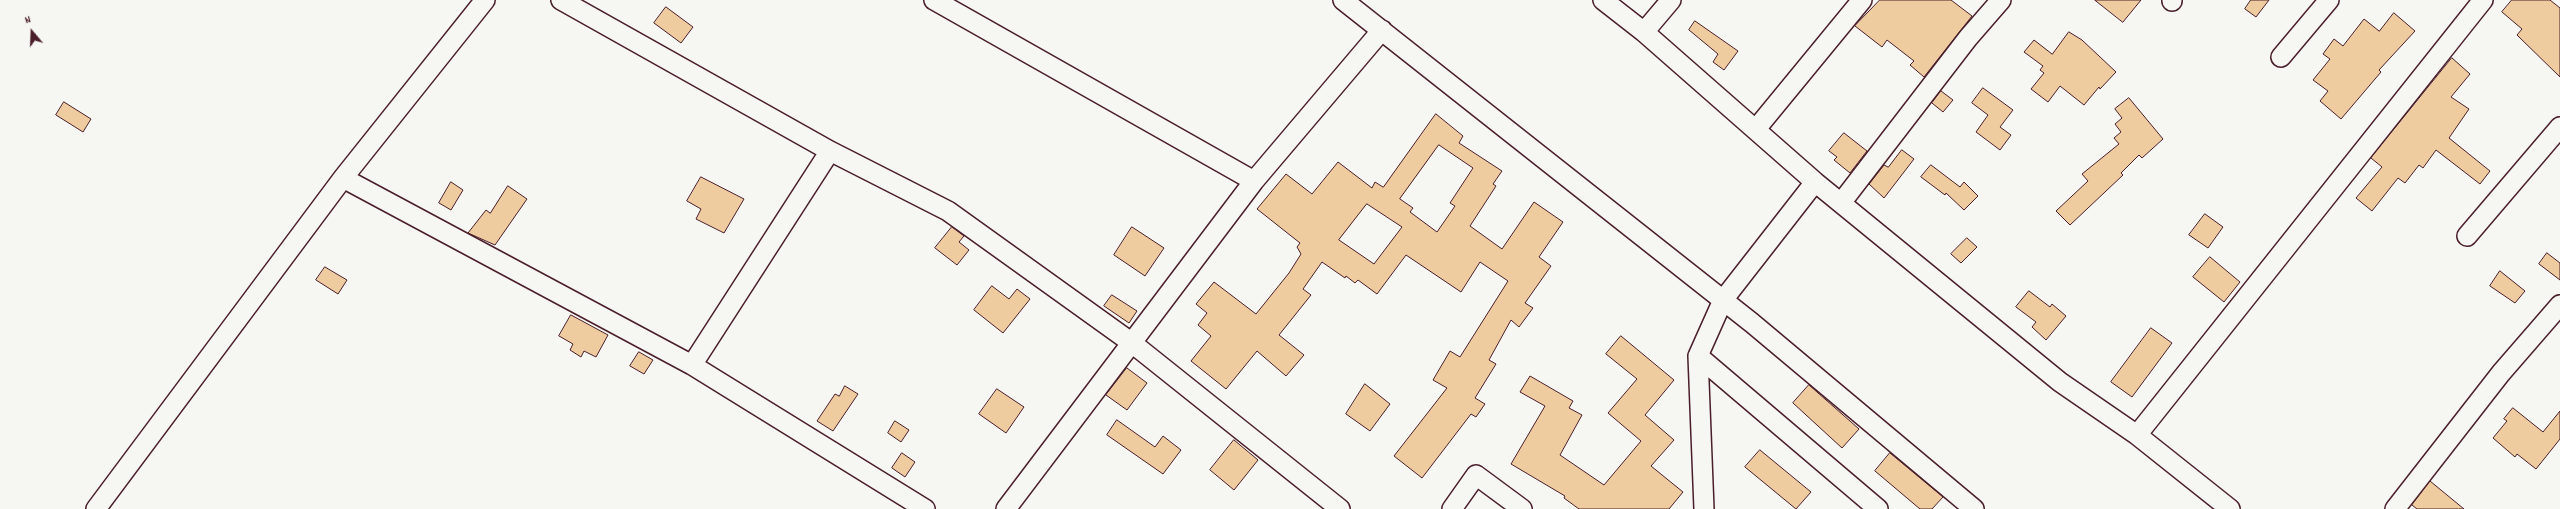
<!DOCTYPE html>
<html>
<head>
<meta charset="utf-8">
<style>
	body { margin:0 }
	#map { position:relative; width:2560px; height:509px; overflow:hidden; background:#f6f6f2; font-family:Dekko,sans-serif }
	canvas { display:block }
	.north { position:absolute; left:12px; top:12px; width:40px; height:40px; -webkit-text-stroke:3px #f6f6f2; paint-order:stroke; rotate:341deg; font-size:11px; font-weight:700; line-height:16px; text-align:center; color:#4a1f2b }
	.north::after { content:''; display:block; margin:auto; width:14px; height:18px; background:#4a1f2b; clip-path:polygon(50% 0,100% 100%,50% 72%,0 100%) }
</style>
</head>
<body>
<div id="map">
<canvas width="2560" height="509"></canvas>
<div class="north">N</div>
</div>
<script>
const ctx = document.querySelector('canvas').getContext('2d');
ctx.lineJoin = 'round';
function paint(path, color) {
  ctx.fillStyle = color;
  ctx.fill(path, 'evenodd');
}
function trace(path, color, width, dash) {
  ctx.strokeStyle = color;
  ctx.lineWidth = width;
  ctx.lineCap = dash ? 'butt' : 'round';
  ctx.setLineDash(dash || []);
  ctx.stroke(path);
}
const building = new Path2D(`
	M 1880,0 L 1951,0 L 1972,16 L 1924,77 L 1910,65 L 1914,61 L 1887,40 L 1882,47 L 1855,26 Z
	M 2095,0 L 2141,0 L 2123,22 Z
	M 2251,0 L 2269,0 L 2256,17 L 2245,9 Z
	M 2512,0 L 2550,0 L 2560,8 L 2560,77 L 2517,35 L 2522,29 L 2502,12 Z
	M 666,7 L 693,27 L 681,43 L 654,23 Z
	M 2394,13 L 2415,31 L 2379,70 L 2381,72 L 2341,119 L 2320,101 L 2328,91 L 2313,80 L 2330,59 L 2323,54 L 2334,39 L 2343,46 L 2364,19 L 2379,31 Z
	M 1695,21 L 1738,51 L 1724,70 L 1713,62 L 1718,54 L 1689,30 Z
	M 2069,32 L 2082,40 L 2116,72 L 2100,89 L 2099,87 L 2084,105 L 2060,86 L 2048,102 L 2031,89 L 2044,73 L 2040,70 L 2043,66 L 2024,52 L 2034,40 L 2052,54 Z
	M 2452,58 L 2470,74 L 2451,97 L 2469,109 L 2449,138 L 2490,171 L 2480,184 L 2436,150 L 2423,168 L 2419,165 L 2405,183 L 2398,178 L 2372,211 L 2356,198 L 2382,167 L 2371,158 Z
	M 1983,88 L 2013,110 L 2000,127 L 2011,135 L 2000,150 L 1976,132 L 1988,115 L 1972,103 Z
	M 1941,91 L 1953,100 L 1943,112 L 1932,103 Z
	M 2129,98 L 2163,139 L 2142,158 L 2139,155 L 2121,173 L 2123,175 L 2070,225 L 2056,211 L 2088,181 L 2082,174 L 2119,144 L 2114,138 L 2121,132 L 2115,124 L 2122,118 L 2115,109 Z
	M 64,102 L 91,119 L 83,132 L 56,115 Z
	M 1436,114 L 1463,136 L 1459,143 L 1502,171 L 1493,184 L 1496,186 L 1470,226 L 1502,249 L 1534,202 L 1563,222 L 1539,257 L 1551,266 L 1525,303 L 1533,308 L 1519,327 L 1511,320 L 1489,360 L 1496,364 L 1475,398 L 1485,404 L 1476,417 L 1471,414 L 1422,478 L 1394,456 L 1447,388 L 1433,380 L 1450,351 L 1460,357 L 1508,281 L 1480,262 L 1461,292 L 1406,255 L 1377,294 L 1358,280 L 1355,283 L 1346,276 L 1345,278 L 1322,262 L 1303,289 L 1311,295 L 1279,335 L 1304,355 L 1286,376 L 1257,351 L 1226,389 L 1191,361 L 1211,336 L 1198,325 L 1207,313 L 1196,304 L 1214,282 L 1256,314 L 1289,273 L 1301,254 L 1297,247 L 1300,243 L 1257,209 L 1286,174 L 1312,194 L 1338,162 L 1372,188 L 1375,182 L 1383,187 ZM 1439,145 L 1473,168 L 1450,203 L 1455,206 L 1437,232 L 1410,212 L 1413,208 L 1400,199 ZM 1367,204 L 1402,227 L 1374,264 L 1339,240 Z
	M 1844,133 L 1867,151 L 1850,173 L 1834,160 L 1837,157 L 1829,151 Z
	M 1902,150 L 1914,159 L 1884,198 L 1869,184 L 1884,165 L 1888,167 Z
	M 1931,165 L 1960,187 L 1964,182 L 1978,196 L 1964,210 L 1946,193 L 1945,195 L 1921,177 Z
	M 701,177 L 744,199 L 724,233 L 696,219 L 701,209 L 687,201 Z
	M 451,182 L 463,190 L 451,210 L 439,203 Z
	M 508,186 L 527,199 L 495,245 L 468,233 L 486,210 L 490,213 Z
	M 2205,214 L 2223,227 L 2208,248 L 2189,235 Z
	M 952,227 L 964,236 L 959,242 L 969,250 L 957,265 L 935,248 Z
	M 1132,227 L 1164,248 L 1145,276 L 1114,255 Z
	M 1967,238 L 1977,247 L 1961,263 L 1951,254 Z
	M 2547,253 L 2560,263 L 2560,280 L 2539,264 Z
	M 2210,257 L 2240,282 L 2224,302 L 2193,277 Z
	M 325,267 L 347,280 L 338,294 L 316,280 Z
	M 2500,271 L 2525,291 L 2515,303 L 2490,286 Z
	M 992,286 L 1009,299 L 1017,289 L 1030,299 L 1003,333 L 974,310 Z
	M 2029,291 L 2050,307 L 2052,304 L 2066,316 L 2046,340 L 2032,327 L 2036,322 L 2016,307 Z
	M 1112,295 L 1137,311 L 1129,323 L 1104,306 Z
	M 571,315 L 608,335 L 596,357 L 584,351 L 581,357 L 570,350 L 573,344 L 559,336 Z
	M 2151,328 L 2172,343 L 2132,397 L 2111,382 Z
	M 1621,336 L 1674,380 L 1645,415 L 1674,440 L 1651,466 L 1683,492 L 1669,509 L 1579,509 L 1564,498 L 1565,496 L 1511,464 L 1545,406 L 1520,392 L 1530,376 L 1573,401 L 1569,408 L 1582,415 L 1560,455 L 1604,485 L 1641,441 L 1608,413 L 1637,379 L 1606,354 Z
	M 639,352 L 653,360 L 644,374 L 630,366 Z
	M 1127,368 L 1147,383 L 1127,410 L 1106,395 Z
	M 1365,384 L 1390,404 L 1370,431 L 1346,414 Z
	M 1809,385 L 1859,429 L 1842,448 L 1793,403 Z
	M 845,386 L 858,394 L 833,431 L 817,421 L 835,394 L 839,396 Z
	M 997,389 L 1024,407 L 1006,433 L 979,414 Z
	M 2513,408 L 2543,432 L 2560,411 L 2560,439 L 2536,469 L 2517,454 L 2515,457 L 2493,438 L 2507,421 L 2504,419 Z
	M 1117,420 L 1155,447 L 1163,436 L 1181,450 L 1163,474 L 1107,435 Z
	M 895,421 L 909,430 L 901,442 L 888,433 Z
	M 1234,440 L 1258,460 L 1234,490 L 1210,470 Z
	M 1760,450 L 1811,492 L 1796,509 L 1745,467 Z
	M 902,453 L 915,462 L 905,477 L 892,468 Z
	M 1890,453 L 1943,497 L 1932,509 L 1920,509 L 1875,471 Z
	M 2430,481 L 2464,509 L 2417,509 L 2412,505 Z`);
paint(building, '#efcca0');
trace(building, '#4a1f2b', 1);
const street = new Path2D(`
	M 561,0 L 830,151 L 948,211 L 1132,343 L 1340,509
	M 934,0 L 1254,181
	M 1343,0 L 1752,323 L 1974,509
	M 1603,0 L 1644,32 L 1815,182 L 2060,382 L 2137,435 L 2230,509
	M 2172,1 L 2172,0
	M 1644,32 L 1671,0
	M 2281,57 L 2329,0
	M 1756,129 L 1862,0
	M 343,178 L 692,365 L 925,509
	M 1841,203 L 1968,38 L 2001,0
	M 2467,236 L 2560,127
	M 1698,356 L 1878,509
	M 692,365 L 830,151
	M 2137,435 L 2483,0
	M 96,509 L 343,178 L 485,0
	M 1006,509 L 1254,181 L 1382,30
	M 1452,509 L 1476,475 L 1522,509
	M 1704,509 L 1698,356 L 1723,300 L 1815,182
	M 2395,509 L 2501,373 L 2560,305`);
trace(street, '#4a1f2b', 22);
trace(street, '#f6f6f2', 19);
</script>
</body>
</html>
